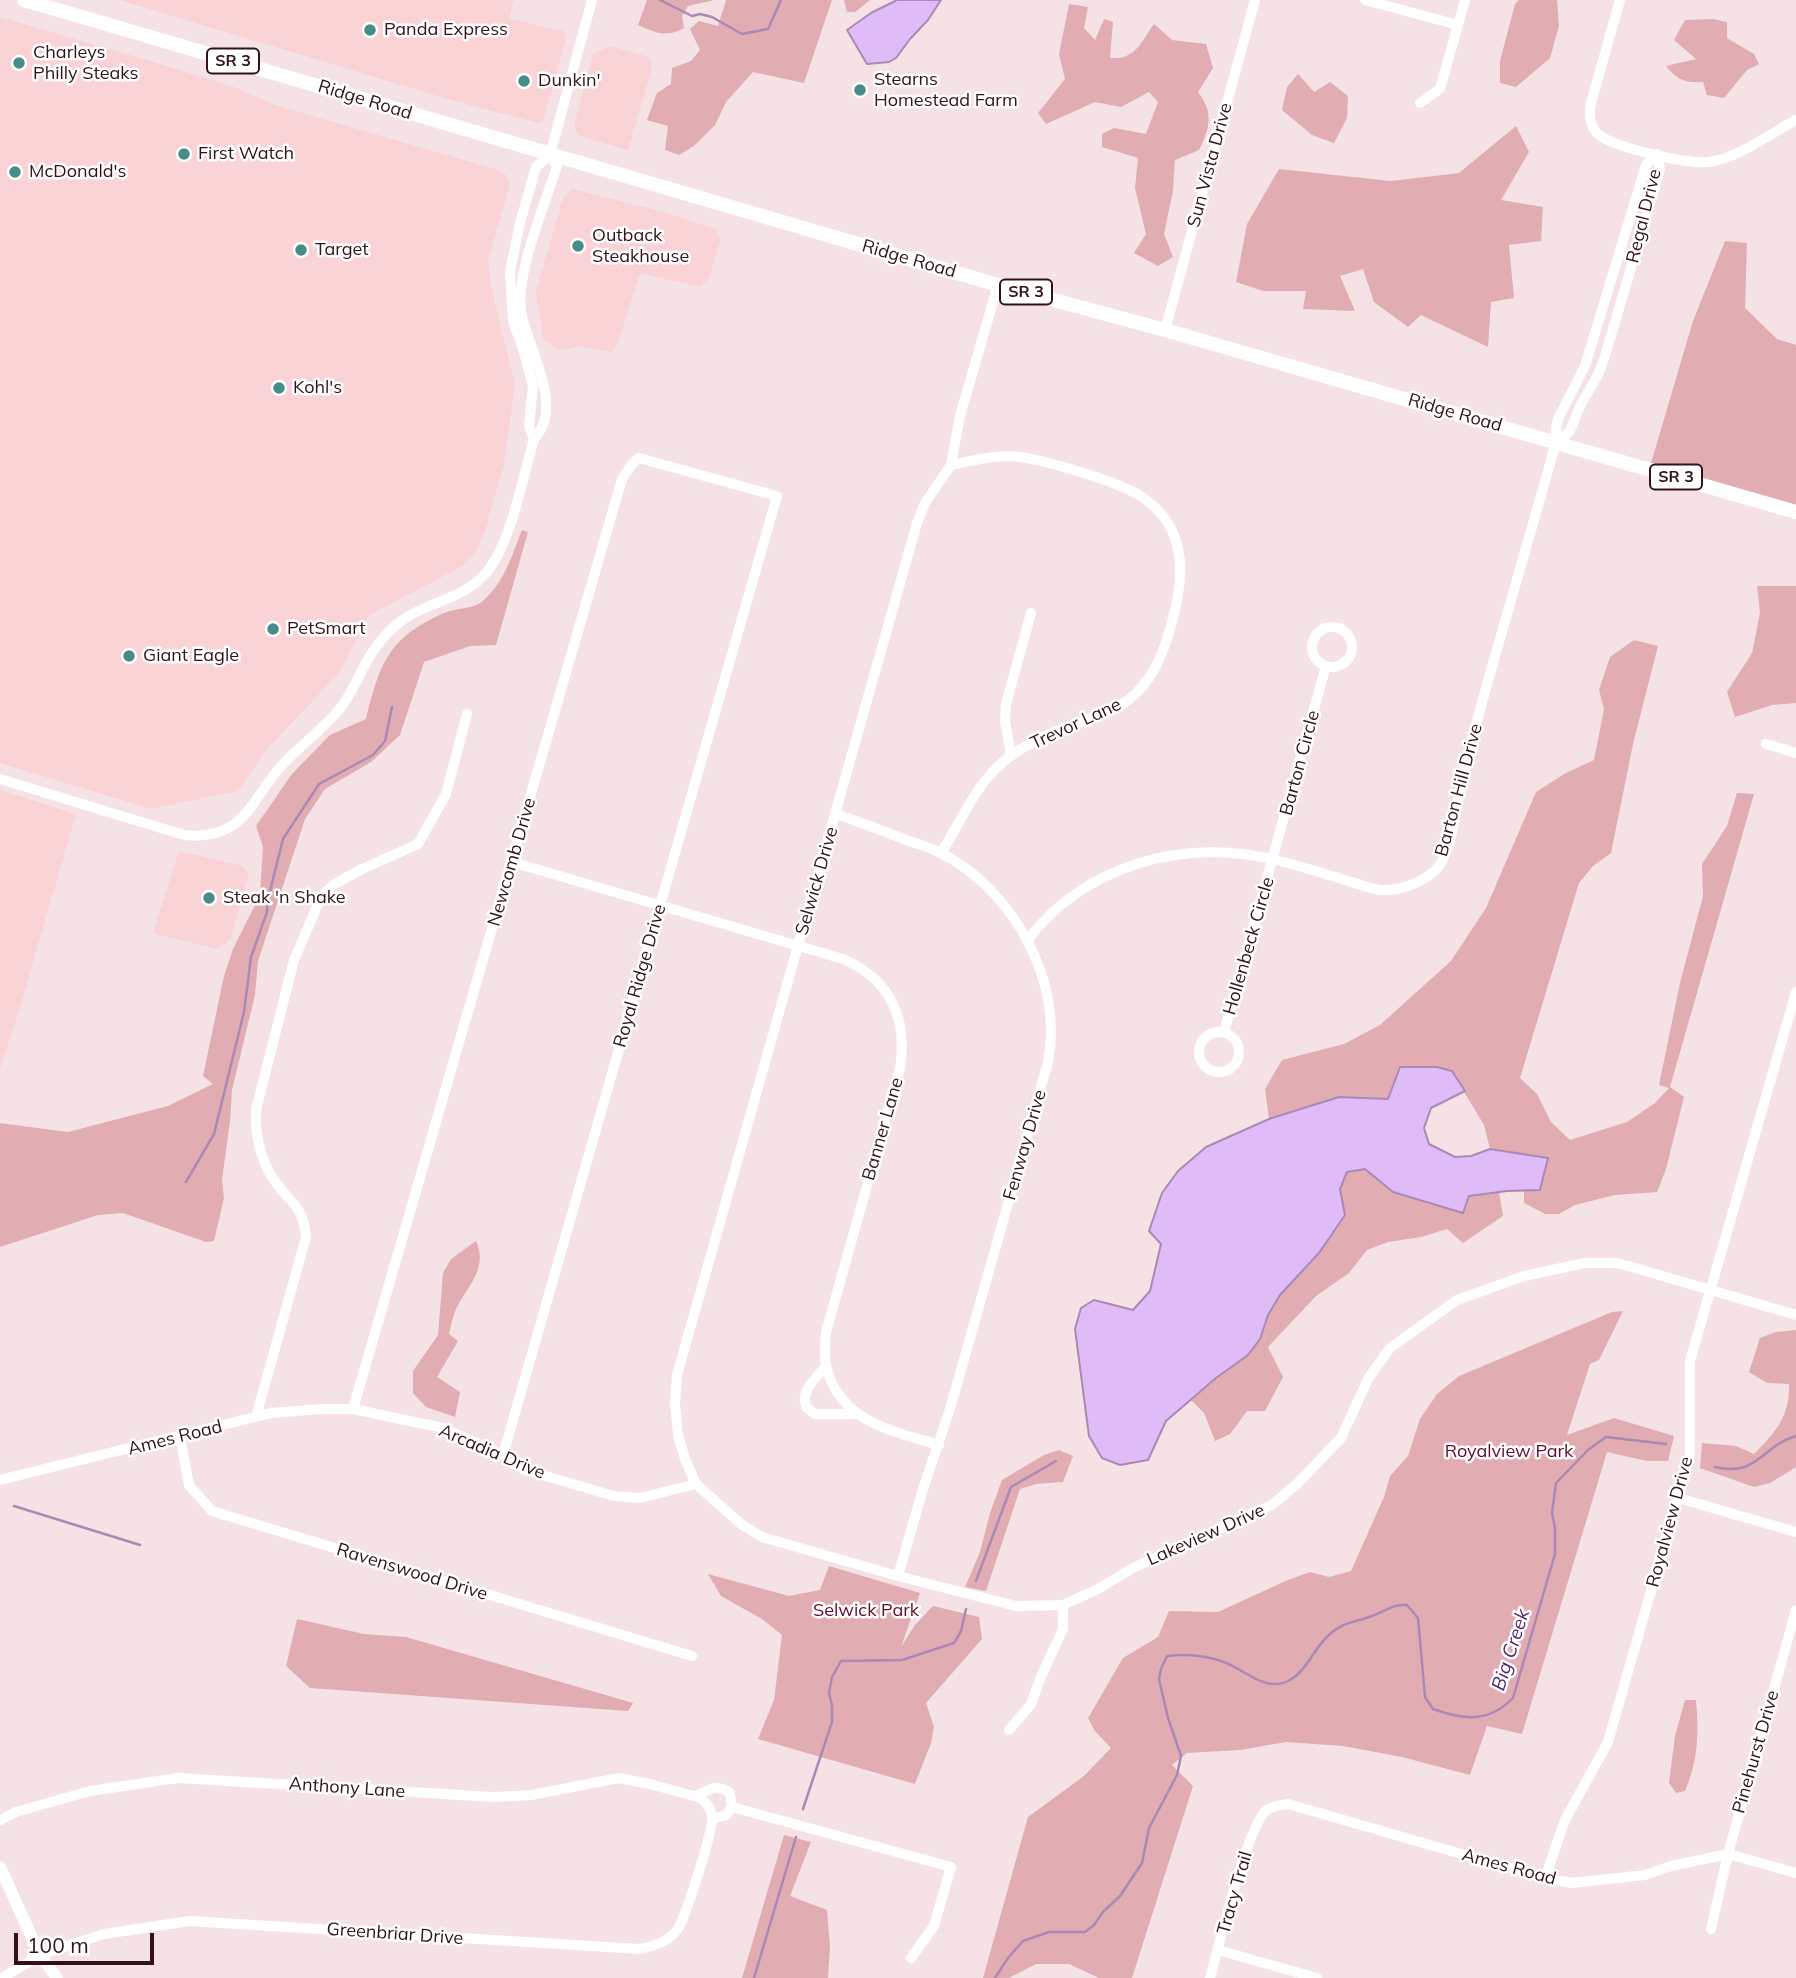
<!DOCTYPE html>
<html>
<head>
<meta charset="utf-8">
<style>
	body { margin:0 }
	#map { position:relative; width:1796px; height:1978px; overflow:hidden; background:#f4e2e4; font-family:Mulish,sans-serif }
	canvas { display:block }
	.scale { position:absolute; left:14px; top:1933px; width:140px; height:32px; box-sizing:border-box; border:4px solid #321218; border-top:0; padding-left:9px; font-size:21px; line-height:24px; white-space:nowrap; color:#321218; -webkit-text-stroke:5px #fff; paint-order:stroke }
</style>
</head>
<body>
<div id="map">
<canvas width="1796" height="1978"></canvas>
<div class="scale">100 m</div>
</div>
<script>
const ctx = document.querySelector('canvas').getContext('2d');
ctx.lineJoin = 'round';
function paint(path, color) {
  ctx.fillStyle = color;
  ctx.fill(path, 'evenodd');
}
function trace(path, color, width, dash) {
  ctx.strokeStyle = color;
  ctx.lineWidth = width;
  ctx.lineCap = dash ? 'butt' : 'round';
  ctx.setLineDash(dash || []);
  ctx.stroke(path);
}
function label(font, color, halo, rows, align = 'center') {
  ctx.font = font + ' Mulish,sans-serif';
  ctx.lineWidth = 5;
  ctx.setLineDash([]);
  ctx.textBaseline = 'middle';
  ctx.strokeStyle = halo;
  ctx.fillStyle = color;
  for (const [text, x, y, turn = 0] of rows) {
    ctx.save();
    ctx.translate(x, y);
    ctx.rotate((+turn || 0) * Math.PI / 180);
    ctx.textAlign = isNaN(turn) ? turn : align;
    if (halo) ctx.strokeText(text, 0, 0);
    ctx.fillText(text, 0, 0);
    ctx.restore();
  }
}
paint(new Path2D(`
	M 119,0 L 514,0 L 509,19 L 563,31 L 567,35 L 543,121 L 538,123 L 451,100 Z
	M 0,17 L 157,63 L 234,87 L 272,104 L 498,170 L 505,174 L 510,185 L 488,260 L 491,286 L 515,385 L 504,464 L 484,534 L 474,555 L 463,566 L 369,615 L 340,672 L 268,748 L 238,791 L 151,809 L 0,763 Z
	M 611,46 L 649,57 L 652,68 L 628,150 L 579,136 L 574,125 L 593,54 Z
	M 572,189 L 667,213 L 716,229 L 720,240 L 709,279 L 700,287 L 640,273 L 617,346 L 611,352 L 578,346 L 559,351 L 543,339 L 536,291 L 563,198 Z
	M 0,790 L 76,814 L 19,1011 L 0,1069 Z
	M 179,851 L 242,866 L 249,875 L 231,939 L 218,949 L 153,933 Z`), '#fad3d7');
paint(new Path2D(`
	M 647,0 L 714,0 L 688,6 L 682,16 L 684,28 C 666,38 657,33 638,25 Z
	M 726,0 L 832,0 L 804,83 L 753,72 L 726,102 L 715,125 L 694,146 L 679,155 L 665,150 L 668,126 L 647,120 L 657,93 L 671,84 L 672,68 L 691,61 L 700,50 L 690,29 L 699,21 L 718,26 Z
	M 844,0 L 870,0 L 855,12 L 847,12 Z
	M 1519,0 L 1557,0 L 1559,26 L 1550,58 L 1516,87 L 1500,83 L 1500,61 L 1515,4 Z
	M 1069,4 L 1088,7 L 1084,28 L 1095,40 L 1104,19 L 1113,22 L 1110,58 C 1136,60 1140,43 1154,24 L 1172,40 L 1206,44 L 1213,68 L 1198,92 C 1214,113 1210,128 1199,150 L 1175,160 L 1173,191 L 1164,234 L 1173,257 L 1158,266 L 1134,253 L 1146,234 L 1135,188 L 1138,158 L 1102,147 L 1102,134 L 1114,128 L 1146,134 L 1158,102 L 1149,92 L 1121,107 L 1095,102 L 1046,124 L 1038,113 L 1065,79 L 1059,54 Z
	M 1713,19 L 1727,22 L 1727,38 L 1754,54 L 1759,64 L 1747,70 L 1724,98 L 1707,95 L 1703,82 C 1685,83 1677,80 1666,66 L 1696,59 L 1674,40 L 1685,20 Z
	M 1298,74 L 1314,92 L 1330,82 L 1348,96 L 1347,118 L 1334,143 L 1312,135 L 1282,110 L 1287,87 Z
	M 1516,126 L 1529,152 L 1501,200 L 1543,207 L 1541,241 L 1509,245 L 1514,298 L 1491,302 L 1488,347 L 1421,315 L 1408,327 L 1374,302 L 1363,269 L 1340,276 L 1355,311 L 1303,309 L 1306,291 L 1263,291 L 1236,282 L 1247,224 L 1279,169 L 1391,181 L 1459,173 Z
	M 1725,241 L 1747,243 L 1745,308 L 1777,339 L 1796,345 L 1796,505 L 1651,463 L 1693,321 Z
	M 522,530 L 528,532 L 496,645 L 470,646 L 424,662 L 400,735 L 371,762 L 325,789 L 305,819 L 258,961 L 255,995 L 232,1090 L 230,1121 L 222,1180 L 224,1198 L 214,1241 L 206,1242 L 123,1213 L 98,1215 L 0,1247 L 0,1123 L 68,1132 L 168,1106 L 213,1084 L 203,1076 L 224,976 L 233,949 L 260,895 L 263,847 L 256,826 L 292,774 L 330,735 L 366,719 C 380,663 388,638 444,613 C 456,608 475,609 484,600 C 505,581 512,555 522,530 Z
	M 1757,586 L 1796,586 L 1796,703 L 1772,705 L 1735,717 L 1727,692 L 1752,653 L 1760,613 Z
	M 1634,640 L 1658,646 L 1633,744 L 1611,853 L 1593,866 L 1579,883 L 1520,1078 L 1537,1094 L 1551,1122 L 1570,1140 L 1627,1122 L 1655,1103 L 1669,1088 L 1659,1085 L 1680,983 L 1703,896 L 1702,864 L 1727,826 L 1737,793 L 1754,794 L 1670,1087 L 1684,1097 L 1666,1169 L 1657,1192 L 1615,1195 L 1575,1205 L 1559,1214 L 1545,1214 L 1524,1203 L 1524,1190 L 1540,1190 L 1547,1159 L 1490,1149 L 1484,1125 L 1452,1072 L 1389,1099 L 1339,1097 L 1269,1119 L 1265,1089 L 1282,1060 L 1344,1044 L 1380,1025 L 1451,961 L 1486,908 L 1536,792 L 1566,773 L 1594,760 L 1604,709 L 1599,690 L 1610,657 Z
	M 1364,1169 L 1393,1192 L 1462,1213 L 1469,1196 L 1499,1192 L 1503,1216 L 1463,1243 L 1447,1229 L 1421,1237 L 1388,1242 L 1367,1250 L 1349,1273 L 1316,1296 L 1268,1347 L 1283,1377 L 1265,1411 L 1247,1411 L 1230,1434 L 1215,1441 L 1204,1413 L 1191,1400 L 1260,1339 L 1268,1315 L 1280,1295 L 1319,1253 L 1344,1215 L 1340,1189 L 1347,1172 Z
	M 476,1241 C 488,1268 469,1284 457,1307 C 453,1315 451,1325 449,1334 L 458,1341 L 437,1377 L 460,1392 L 455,1417 L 426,1407 L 413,1393 L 413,1371 L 438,1335 L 443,1273 L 451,1259 Z
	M 1623,1311 L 1599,1360 L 1590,1364 L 1567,1435 L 1614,1418 L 1674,1436 L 1668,1461 L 1647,1461 L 1607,1452 L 1522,1734 L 1487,1726 L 1470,1775 L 1402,1757 L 1343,1746 L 1286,1742 L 1240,1750 L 1187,1753 L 1172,1765 L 1193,1786 L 1132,1978 L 1099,1978 L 1069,1964 L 1036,1964 L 1009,1978 L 983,1978 L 1028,1817 L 1084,1776 L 1111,1748 L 1095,1731 L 1088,1718 L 1123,1658 L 1158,1637 L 1169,1611 L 1218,1612 L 1288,1580 L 1310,1572 L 1329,1577 L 1351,1571 L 1384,1497 L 1390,1476 L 1408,1456 L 1420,1419 L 1437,1394 L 1459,1376 L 1612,1312 Z
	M 1796,1330 L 1796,1467 L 1770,1483 L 1754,1487 L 1700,1468 L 1702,1443 L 1736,1446 L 1754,1454 C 1776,1432 1790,1416 1789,1384 L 1767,1383 L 1749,1372 L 1760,1338 L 1776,1332 Z
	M 1059,1450 L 1073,1456 L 1063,1482 L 1036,1484 L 1020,1489 L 986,1591 L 965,1587 L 980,1552 L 990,1513 L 1002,1480 L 1044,1455 Z
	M 829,1566 L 920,1593 L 901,1647 L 915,1625 L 933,1606 L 979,1617 L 982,1639 L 926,1703 L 934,1727 L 931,1743 L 915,1784 L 758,1739 L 774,1700 L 782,1635 L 762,1619 L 721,1596 L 708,1574 L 789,1596 L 820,1590 Z
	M 297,1619 L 364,1634 L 406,1637 L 633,1703 L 628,1711 L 310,1688 L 286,1666 Z
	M 1685,1700 L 1696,1700 C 1699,1732 1698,1762 1685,1791 L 1676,1793 L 1669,1783 L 1675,1736 Z
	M 784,1835 L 811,1842 L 790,1896 L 827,1910 L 830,1946 L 828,1978 L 742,1978 Z`), '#e1adb3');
const water = new Path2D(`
	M 897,0 L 941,0 L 928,20 L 910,39 L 896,58 L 889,62 L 867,64 L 847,30 L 871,13 Z
	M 1400,1067 L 1437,1067 L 1452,1071 L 1465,1091 L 1431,1108 L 1424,1128 L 1429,1144 L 1455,1157 L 1471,1156 L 1490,1149 L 1548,1158 L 1540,1190 L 1507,1191 L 1469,1196 L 1463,1213 L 1393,1192 L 1365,1169 L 1347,1172 L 1340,1189 L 1345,1215 L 1319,1253 L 1280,1295 L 1268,1315 L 1260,1339 L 1248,1355 L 1216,1378 L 1166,1421 L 1148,1460 L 1120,1465 L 1102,1458 L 1089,1436 L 1075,1329 L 1081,1308 L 1094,1300 L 1133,1310 L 1150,1291 L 1161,1244 L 1149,1231 L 1162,1193 L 1178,1171 L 1206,1147 L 1269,1119 L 1339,1097 L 1388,1099 Z`);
paint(water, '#dfbcf8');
trace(water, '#ab89b5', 2);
trace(new Path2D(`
	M 660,0 L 692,16 L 700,14 L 712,17 L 742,34 L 768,29 L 781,0
	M 186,1182 L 214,1134 L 244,1012 L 251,957 L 267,912 L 268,899 L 283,839 L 319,784 L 373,755 L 385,741 L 392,707
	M 1715,1467 C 1759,1477 1761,1446 1796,1436
	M 14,1506 L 140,1545
	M 976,1581 L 1011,1487 L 1056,1461
	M 803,1809 L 832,1722 L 832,1706 L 829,1693 L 832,1677 L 841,1661 L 902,1660 L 954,1643 L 961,1631 L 966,1609
	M 754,1978 L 796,1837
	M 995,1978 L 1008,1958 L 1023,1941 L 1049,1932 L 1085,1932 L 1094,1925 L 1103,1912 L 1120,1896 L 1142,1863 L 1149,1828 L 1177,1775 L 1181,1756 L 1168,1718 L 1159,1679 L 1161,1669 L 1167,1656 C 1184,1654 1205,1656 1221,1661 C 1244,1668 1265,1694 1290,1680 C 1306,1671 1313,1651 1325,1639 C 1340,1622 1353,1623 1372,1616 C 1386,1611 1392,1604 1407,1605 L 1418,1618 L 1425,1697 L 1433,1709 C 1463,1720 1489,1723 1513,1698 L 1555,1554 L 1555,1528 L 1552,1513 L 1556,1483 L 1588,1450 L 1606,1437 L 1666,1444`), '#ab89b5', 2.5);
trace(new Path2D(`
	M 1365,0 L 1458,25
	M 1620,0 L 1591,103 C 1589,114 1589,126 1598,134 C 1612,147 1689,165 1708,162 C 1739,158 1769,134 1796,120
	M 1420,103 L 1440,89 L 1465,0
	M 550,155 L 592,0
	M 998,285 L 960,416 L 951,465 L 925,503 L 917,523 L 677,1375 L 675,1404 L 678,1435 L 685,1459 L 696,1484 L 741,1524 L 762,1537 L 898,1576 L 1016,1606 L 1063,1605 L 1098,1589 L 1133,1568 L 1272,1505 L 1298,1483 L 1341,1438 L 1368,1379 L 1390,1348 L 1457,1300 L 1524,1276 L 1585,1263 L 1618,1263 L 1796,1315
	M 1165,330 L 1255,0
	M 534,439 L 529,426 L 533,386 L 524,352 L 513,321 L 510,272 L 520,223 L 536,167 L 550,155
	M 1556,442 L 1570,431 L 1580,406 L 1598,375 L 1605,356 L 1660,169 L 1657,154
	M1312 647a20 20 0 1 1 40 0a20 20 0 1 1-40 0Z
	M 1766,744 L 1796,753
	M 1011,756 L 1005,721 L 1006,704 L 1031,613
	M 0,779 L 184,835 C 246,842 251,797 285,762 C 303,743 326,727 342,706 C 357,686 363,661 380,642 C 387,633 397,623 407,617 C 437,599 471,597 492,565 C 513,533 523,476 534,439 C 566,406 526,346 521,311 C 516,270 545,205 557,166 L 550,155
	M 836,814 C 860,822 883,831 906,840 C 918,844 930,847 941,853 C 1013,890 1064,981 1048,1062 L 950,1409 L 923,1489 L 898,1576
	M 941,853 C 960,823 976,784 1004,761 C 1021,747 1044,736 1064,728 C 1086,720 1108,714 1127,701 C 1151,683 1162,657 1170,629 C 1184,582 1190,532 1145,499 C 1122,482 1037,457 1009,456 C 989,456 970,461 951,465
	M 512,862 L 843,959 C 890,979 908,1018 900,1068 L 826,1332 C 825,1343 824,1355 826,1365 C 838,1421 892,1431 939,1445
	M 1027,941 C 1083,865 1186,837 1275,860 C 1300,866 1326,874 1351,882 C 1360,884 1372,890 1382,890 C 1400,891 1428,881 1439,866 C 1455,842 1457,797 1464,769 C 1493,659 1526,551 1556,442 L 1556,428 L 1558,419 L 1585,366 L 1646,165 L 1657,154
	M 1224,1032 L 1326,666
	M1199 1052a20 20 0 1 1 40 0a20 20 0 1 1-40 0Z
	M 826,1366 C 816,1378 800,1391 806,1407 L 815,1414 L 854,1414
	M 353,1409 L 622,479 L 632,464 L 639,458 L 777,496 L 503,1455
	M 256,1417 L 306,1237 C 303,1204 290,1204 274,1180 C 260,1159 255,1134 256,1110 L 294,960 L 321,897 L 333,885 L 362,869 L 418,844 L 446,794 L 467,714
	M 180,1437 L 189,1485 L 212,1511 L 692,1656
	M 0,1480 L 271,1413 L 322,1409 L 353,1409 L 443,1428 L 503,1455 L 525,1470 L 614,1496 L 640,1498 L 696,1484
	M 1678,1498 L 1796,1532
	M 1009,1730 L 1031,1704 L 1040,1679 L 1063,1629 L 1063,1605
	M 696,1796 C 709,1790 717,1783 730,1793 L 732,1807 L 951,1867 L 934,1926 L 911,1958
	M 712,1819 L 726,1815 L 732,1807
	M 0,1820 L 16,1812 L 90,1791 L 178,1778 L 494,1797 L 531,1795 L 619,1778 L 650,1784 L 701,1798 C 706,1803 711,1808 712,1816 C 714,1828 685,1920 677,1930 C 667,1943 653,1946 639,1949 L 190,1921 L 104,1934 L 40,1955 L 2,1978
	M 1545,1878 L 1565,1820 L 1608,1742 L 1690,1454 L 1690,1361 L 1796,992
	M 1711,1929 L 1728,1854 L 1796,1610
	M 1218,1950 L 1317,1978
	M 1210,1978 C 1218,1950 1248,1822 1267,1810 C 1273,1806 1281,1805 1288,1804 L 1545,1878 L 1572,1883 L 1645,1875 L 1671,1866 L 1728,1854 L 1796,1873`), '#fff', 10);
trace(new Path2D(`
	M 0,1867 L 40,1955 L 57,1978`), '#fff', 12);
trace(new Path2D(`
	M 24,0 L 998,285 L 1165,330 L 1796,512`), '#fff', 14);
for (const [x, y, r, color] of [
	[370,30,7,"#468d89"],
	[19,63,7,"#468d89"],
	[524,81,7,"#468d89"],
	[860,90,7,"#468d89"],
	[184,154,7,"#468d89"],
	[15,172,7,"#468d89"],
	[578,246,7,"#468d89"],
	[301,250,7,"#468d89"],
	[279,388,7,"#468d89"],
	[273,629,7,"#468d89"],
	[129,656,7,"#468d89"],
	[209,898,7,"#468d89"]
]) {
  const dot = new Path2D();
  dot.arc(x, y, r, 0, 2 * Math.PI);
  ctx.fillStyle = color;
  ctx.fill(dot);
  trace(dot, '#fff', 2.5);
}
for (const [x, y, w] of [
	[233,61,52],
	[1026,292,52],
	[1676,477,52]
]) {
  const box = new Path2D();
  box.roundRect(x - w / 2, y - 12.5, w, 25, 5);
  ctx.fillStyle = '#fff';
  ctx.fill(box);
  trace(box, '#321218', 2);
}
label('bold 16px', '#321218', null, [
	["SR 3",233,61],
	["SR 3",1026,292],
	["SR 3",1676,477]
]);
label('18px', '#321218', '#fff', [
	["Panda Express",384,30],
	["Charleys",33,53],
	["Philly Steaks",33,74],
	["Stearns",874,80],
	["Homestead Farm",874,101],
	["Dunkin'",538,81],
	["First Watch",198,154],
	["McDonald's",29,172],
	["Outback",592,236],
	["Steakhouse",592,257],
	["Target",315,250],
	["Kohl's",293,388],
	["PetSmart",287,629],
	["Giant Eagle",143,656],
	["Steak 'n Shake",223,898]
], 'left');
label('18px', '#321218', '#fff', [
	["Ridge Road",365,100,17],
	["Sun Vista Drive",1210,165,-75],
	["Regal Drive",1644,216,-76],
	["Ridge Road",909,259,16],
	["Ridge Road",1455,413,16],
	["Trevor Lane",1076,724,-25],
	["Barton Circle",1300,763,-75],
	["Barton Hill Drive",1459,790,-75],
	["Newcomb Drive",512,862,-74],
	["Selwick Drive",817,881,-74],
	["Hollenbeck Circle",1249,946,-74],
	["Royal Ridge Drive",640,976,-74],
	["Banner Lane",883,1129,-74],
	["Fenway Drive",1025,1145,-74],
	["Ames Road",175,1438,-14],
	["Arcadia Drive",492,1452,23],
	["Royalview Drive",1670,1522,-75],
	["Lakeview Drive",1206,1535,-24],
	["Ravenswood Drive",412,1572,17],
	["Pinehurst Drive",1756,1752,-74],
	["Anthony Lane",347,1788,4],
	["Ames Road",1509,1867,15],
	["Tracy Trail",1235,1893,-74],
	["Greenbriar Drive",395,1934,4]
]);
label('18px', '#630a25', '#fff', [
	["Royalview Park",1509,1452],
	["Selwick Park",866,1611]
]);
label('italic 19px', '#51256b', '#fff', [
	["Big Creek",1511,1650,-72]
]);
</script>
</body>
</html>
